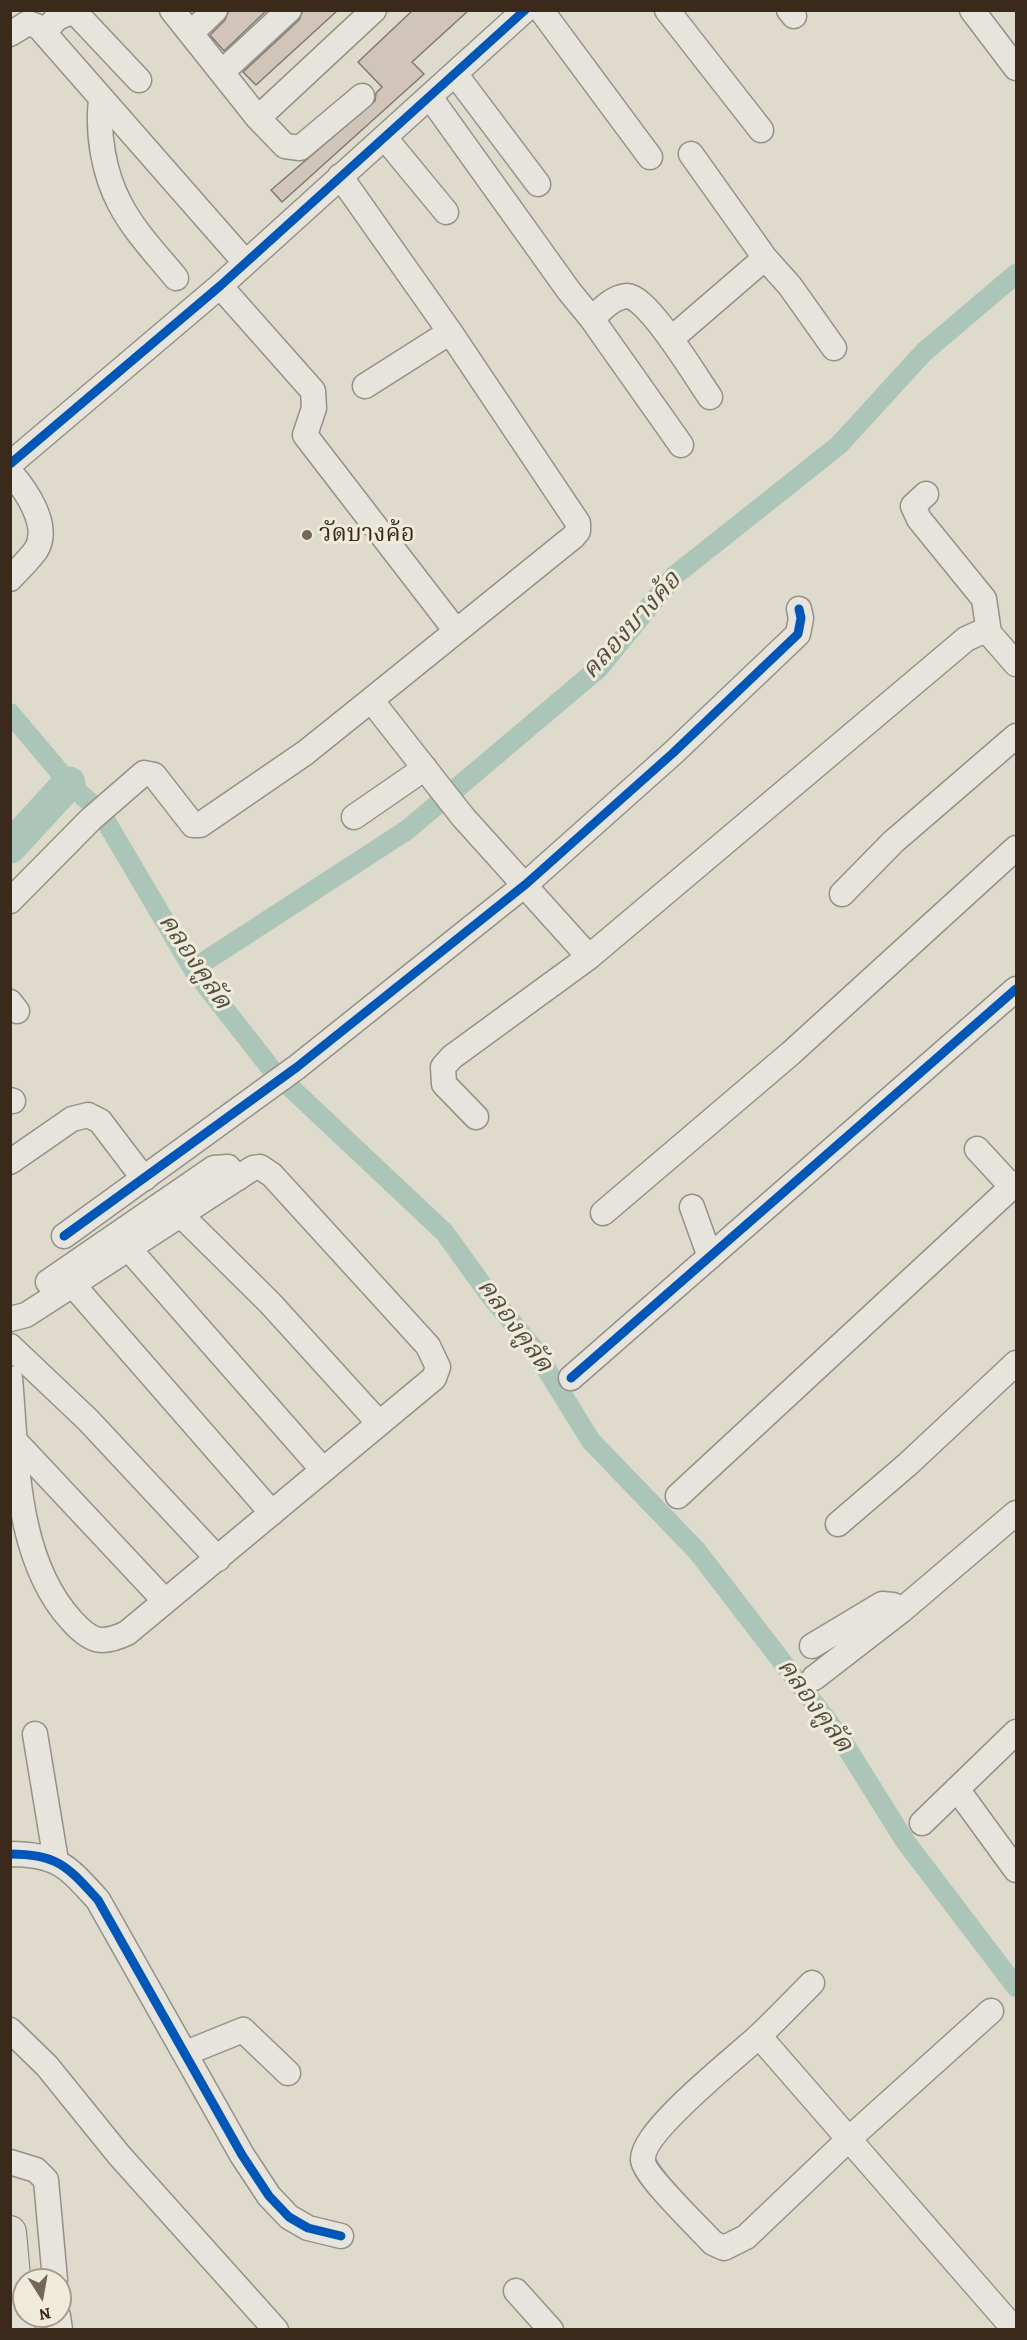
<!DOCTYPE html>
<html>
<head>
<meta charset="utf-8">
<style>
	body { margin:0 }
	#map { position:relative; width:1027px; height:2340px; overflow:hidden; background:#dedacc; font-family:Alegreya,serif }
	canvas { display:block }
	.frame { position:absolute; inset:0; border:12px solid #3b291b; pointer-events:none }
	.north { position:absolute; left:12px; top:2268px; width:60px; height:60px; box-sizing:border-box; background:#efead9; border:2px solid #a79d8d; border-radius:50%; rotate:169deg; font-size:16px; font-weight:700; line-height:24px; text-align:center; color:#3b291b }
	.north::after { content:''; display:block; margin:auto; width:21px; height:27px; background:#746759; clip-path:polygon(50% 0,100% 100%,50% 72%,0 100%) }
</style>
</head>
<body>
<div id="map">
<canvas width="1027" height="2340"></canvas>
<div class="frame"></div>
<div class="north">N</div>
</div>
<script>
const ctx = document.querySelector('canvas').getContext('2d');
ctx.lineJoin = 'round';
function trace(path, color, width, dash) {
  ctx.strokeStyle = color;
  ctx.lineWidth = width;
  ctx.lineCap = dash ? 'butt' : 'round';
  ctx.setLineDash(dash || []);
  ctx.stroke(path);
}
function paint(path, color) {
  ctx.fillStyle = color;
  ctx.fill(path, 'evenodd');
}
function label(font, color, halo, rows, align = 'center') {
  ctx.font = font + ' Alegreya,"Noto Serif Thai",serif';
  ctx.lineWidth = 6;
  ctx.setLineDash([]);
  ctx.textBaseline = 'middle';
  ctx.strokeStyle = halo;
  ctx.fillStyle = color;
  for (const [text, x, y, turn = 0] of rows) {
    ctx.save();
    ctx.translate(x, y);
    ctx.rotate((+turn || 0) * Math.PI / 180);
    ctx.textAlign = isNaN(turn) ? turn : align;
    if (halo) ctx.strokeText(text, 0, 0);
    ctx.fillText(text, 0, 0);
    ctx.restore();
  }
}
trace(new Path2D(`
	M 10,713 L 69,783 L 101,813 L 193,969 L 273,1071 L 445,1233 L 488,1293 L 534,1349 L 591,1441 L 697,1551 L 840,1737 L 905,1841 L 1016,1987
	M 193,969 L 407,830 L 599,668 L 674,576 L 839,445 L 924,352 L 1016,274`), '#acc5b9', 20);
trace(new Path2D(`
	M 10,847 L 69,783`), '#acc5b9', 33);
const building = new Path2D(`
	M 229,10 L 267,10 L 224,51 L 210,35 L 225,20 Z
	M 303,10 L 338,10 L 256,85 L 243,72 L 299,20 Z
	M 413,10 L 469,10 L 412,62 L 424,74 L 282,202 L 271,190 L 375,101 L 376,93 L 382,87 L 358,62 Z`);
paint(building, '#d1c4b9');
trace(building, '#7f7970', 1.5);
const minor = new Path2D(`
	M 172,10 L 258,118 L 285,146 L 300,148 L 362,96
	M 541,10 L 650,157
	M 667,10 L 761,130
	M 789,10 L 794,16
	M 972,10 L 1016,68
	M 44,32 L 57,18 L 74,11 L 139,80
	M 191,33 L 215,10
	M 10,34 L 28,23 L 39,27 L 245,262
	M 222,72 L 289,10
	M 456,75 L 538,184
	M 430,97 L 569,291 L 592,319 C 602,309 613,297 627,296 C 647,295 698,380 710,397
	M 101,100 C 97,134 104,174 120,204 C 134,231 157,255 176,278
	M 258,118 L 374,10
	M 385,138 L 446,212
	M 340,176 L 450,332 L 578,523 L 578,531 L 573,537 L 371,700 L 463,817 L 589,957
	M 765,258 L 790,286 L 834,348
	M 220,286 L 313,391 L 314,408 L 305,435 L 456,631
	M 592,319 L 681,445
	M 671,339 L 765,258 L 691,154
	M 365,386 L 450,332
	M 10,464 L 220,286 L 525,10
	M 10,472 C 26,490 51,526 36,550 C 29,560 19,569 10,579
	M 926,494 L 913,506 L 919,519 L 984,599 L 989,633 L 1016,664
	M 354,817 L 425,768
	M 842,894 L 893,842 L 1016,736
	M 10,901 L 91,819 L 144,773 L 154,775 L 193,825 L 200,825 L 305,753 L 371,700
	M 10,1002 L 17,1011
	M 10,1100 L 13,1101
	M 476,1117 L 444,1084 L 443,1067 L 452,1057 L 589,957 L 966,639 L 979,633 L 989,633
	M 977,1149 L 1012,1187
	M 10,1162 L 72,1119 L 88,1115 L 100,1121 L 144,1179
	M 692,1207 L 710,1257
	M 603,1213 L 791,1053 L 1016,848
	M 180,1214 L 270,1303 L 379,1423
	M 64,1236 L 297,1067 L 526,884 L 673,753 L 798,634 L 801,618 L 799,609
	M 129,1249 L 323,1470
	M 48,1282 L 214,1168 L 228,1167 L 238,1178
	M 73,1285 L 272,1513
	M 10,1319 L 26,1315 L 253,1168 L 260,1167 L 272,1175 L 428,1346 L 438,1367 L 434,1378 L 127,1633 C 102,1645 91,1642 72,1621 C 15,1559 17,1458 10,1378
	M 10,1346 L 88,1420 L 218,1559
	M 571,1378 L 1016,989
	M 15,1441 L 165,1601
	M 678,1496 L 1016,1183
	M 838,1524 L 908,1464 L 1016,1363
	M 812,1646 L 882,1604 L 893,1605 L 902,1610
	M 814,1678 L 902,1610 L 1016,1513
	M 35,1734 L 56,1861
	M 957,1789 L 1016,1870
	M 922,1823 L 1016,1732
	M 10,1854 C 58,1854 68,1867 98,1900 L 242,2155 L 269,2196 L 289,2217 L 308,2228 L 341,2236
	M 812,1983 C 795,2000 778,2018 760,2035 C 737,2057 641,2131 643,2160 C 643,2174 700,2229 713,2243 L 724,2248 L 746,2237 L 850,2138 L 991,2011
	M 10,2030 L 47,2066 L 119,2155 L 276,2330
	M 759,2036 L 1015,2330
	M 186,2053 L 243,2030 L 288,2073
	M 10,2162 L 36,2170 L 46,2180 L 55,2280
	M 516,2291 L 551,2330
	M 58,2316 L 60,2330`);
const major = new Path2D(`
	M 10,2232 L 19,2330`);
trace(minor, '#969188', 27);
trace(major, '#7f7970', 34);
trace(minor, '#e6e4dd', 24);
trace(major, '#e2dfd7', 32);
trace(new Path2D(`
	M 10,464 L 220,286 L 525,10
	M 64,1236 L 297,1067 L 526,884 L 673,753 L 798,634 L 801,618 L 799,609
	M 571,1378 L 1016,989
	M 10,1854 C 58,1854 68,1867 98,1900 L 242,2155 L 269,2196 L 289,2217 L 308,2228 L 341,2236`), '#0057b8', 9);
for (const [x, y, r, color] of [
	[307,535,6,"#746759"]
]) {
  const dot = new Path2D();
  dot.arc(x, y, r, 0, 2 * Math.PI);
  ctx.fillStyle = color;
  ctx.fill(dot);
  trace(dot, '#efead9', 2);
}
label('24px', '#3b291b', '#efead9', [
	["วัดบางค้อ",319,535]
], 'left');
label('italic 26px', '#524e40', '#efead9', [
	["คลองบางค้อ",632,626,-48],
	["คลองคูลัด",194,962,56],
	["คลองคูลัด",514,1326,54],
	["คลองคูลัด",814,1706,54]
]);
</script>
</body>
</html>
